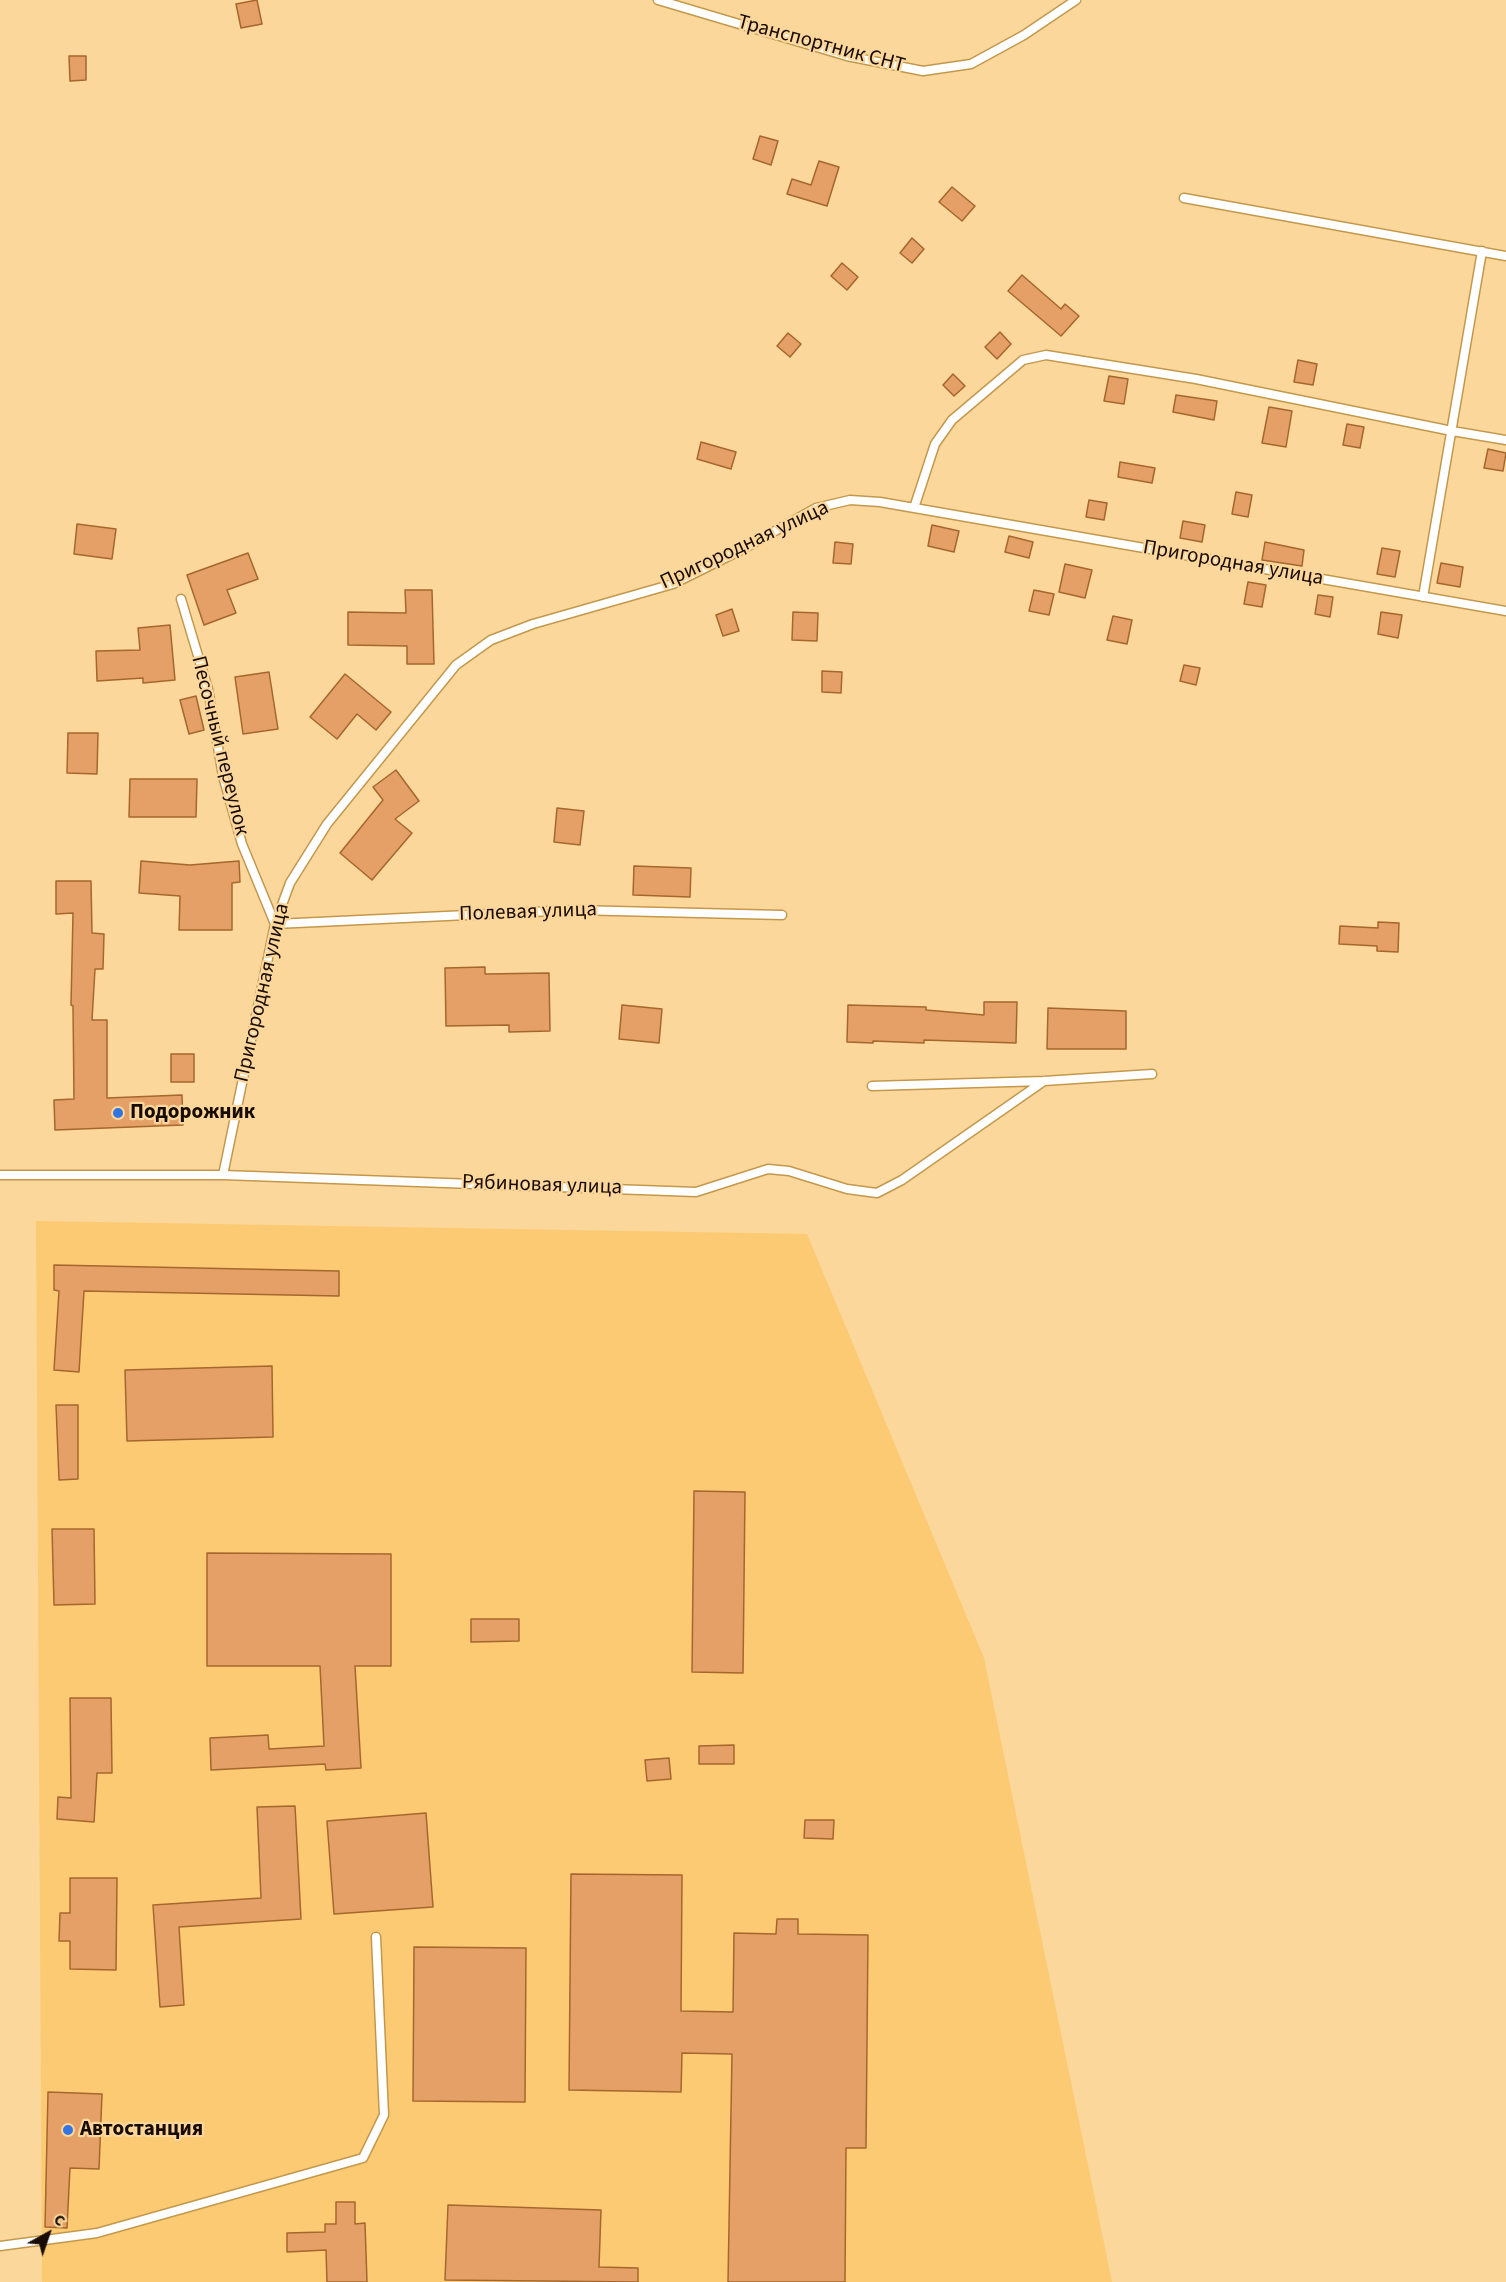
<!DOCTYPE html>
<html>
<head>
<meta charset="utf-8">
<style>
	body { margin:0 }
	#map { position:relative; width:1506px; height:2282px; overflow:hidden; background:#fbd79b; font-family:"Source Sans 3",sans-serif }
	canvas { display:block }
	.north { position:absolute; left:18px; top:2204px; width:60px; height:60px; -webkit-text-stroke:4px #fbd79b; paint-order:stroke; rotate:40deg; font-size:16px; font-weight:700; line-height:24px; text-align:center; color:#180b00 }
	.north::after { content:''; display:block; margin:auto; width:21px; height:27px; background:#180b00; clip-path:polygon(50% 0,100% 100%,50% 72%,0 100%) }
</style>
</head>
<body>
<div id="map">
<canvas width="1506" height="2282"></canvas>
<div class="north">С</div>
</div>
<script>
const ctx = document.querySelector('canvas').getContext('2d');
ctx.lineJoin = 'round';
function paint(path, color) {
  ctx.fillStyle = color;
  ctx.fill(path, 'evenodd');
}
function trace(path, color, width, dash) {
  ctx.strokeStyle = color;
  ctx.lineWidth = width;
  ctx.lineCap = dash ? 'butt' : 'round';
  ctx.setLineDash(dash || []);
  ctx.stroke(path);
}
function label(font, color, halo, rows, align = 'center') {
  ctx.font = font + ' "Source Sans 3",sans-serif';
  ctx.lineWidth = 4.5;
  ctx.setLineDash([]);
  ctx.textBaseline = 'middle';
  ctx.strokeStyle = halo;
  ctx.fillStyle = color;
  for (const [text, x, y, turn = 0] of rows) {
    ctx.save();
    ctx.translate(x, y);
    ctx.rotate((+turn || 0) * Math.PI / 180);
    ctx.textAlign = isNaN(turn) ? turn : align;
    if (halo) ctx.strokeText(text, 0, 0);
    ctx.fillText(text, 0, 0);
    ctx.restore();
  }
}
paint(new Path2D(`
	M 36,1221 L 807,1234 L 984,1658 L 1112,2282 L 42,2282 Z`), '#fbca73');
const building = new Path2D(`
	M 257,0 L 262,24 L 241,28 L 236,4 Z
	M 69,56 L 86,56 L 86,80 L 70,81 Z
	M 760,136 L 778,141 L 771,165 L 753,159 Z
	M 819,161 L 839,167 L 827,206 L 787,194 L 792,179 L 811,185 Z
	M 952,187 L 975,206 L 962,221 L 939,202 Z
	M 912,238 L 924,249 L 912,263 L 900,253 Z
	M 842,263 L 858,277 L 847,290 L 831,276 Z
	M 1022,275 L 1061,309 L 1065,304 L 1079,316 L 1061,336 L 1008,291 Z
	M 1000,332 L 1011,344 L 997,359 L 985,347 Z
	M 788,333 L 801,344 L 790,357 L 777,346 Z
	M 1298,360 L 1317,364 L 1313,385 L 1294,382 Z
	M 953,374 L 965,386 L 954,396 L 943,385 Z
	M 1109,376 L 1128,379 L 1124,404 L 1104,401 Z
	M 1176,395 L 1217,401 L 1214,420 L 1173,412 Z
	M 1269,407 L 1292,411 L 1286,447 L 1262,443 Z
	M 1347,424 L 1364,427 L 1360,448 L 1343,445 Z
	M 701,442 L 736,452 L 731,469 L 697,459 Z
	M 1488,449 L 1506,453 L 1503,471 L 1484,468 Z
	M 1120,462 L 1155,468 L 1152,483 L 1118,477 Z
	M 1236,492 L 1252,495 L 1248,517 L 1232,514 Z
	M 1089,500 L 1107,503 L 1104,520 L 1086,517 Z
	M 1183,521 L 1205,525 L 1202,542 L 1180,538 Z
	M 77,524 L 116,529 L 112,559 L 74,554 Z
	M 932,525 L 959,531 L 954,552 L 928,546 Z
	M 1009,536 L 1033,542 L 1029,558 L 1005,552 Z
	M 835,542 L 853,544 L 851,564 L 833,563 Z
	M 1265,542 L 1304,550 L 1302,566 L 1262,560 Z
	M 1382,548 L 1400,551 L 1395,577 L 1377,574 Z
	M 248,553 L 258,579 L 227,590 L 236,613 L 204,625 L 187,575 Z
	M 1441,563 L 1463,567 L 1460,587 L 1437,583 Z
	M 1065,564 L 1092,570 L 1085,598 L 1059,592 Z
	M 1248,582 L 1266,585 L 1262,607 L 1244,604 Z
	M 405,590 L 432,590 L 434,664 L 407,664 L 407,646 L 348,645 L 348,612 L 406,613 Z
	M 1034,590 L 1054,594 L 1049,615 L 1029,611 Z
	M 1318,595 L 1333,597 L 1330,617 L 1315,614 Z
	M 732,609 L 739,631 L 723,636 L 716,615 Z
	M 793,612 L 818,613 L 817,641 L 792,640 Z
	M 1381,612 L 1402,615 L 1398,638 L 1378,634 Z
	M 1113,616 L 1132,620 L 1127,644 L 1107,640 Z
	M 170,625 L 175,680 L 143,683 L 143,678 L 97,681 L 96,651 L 140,650 L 138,628 Z
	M 1184,665 L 1200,668 L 1196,685 L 1180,681 Z
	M 822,671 L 842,672 L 841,693 L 822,692 Z
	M 269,672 L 278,729 L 243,734 L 235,677 Z
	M 345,674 L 391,712 L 376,730 L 357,714 L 337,739 L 310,717 Z
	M 196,696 L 204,730 L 189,734 L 180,700 Z
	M 68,733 L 98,733 L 97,774 L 67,773 Z
	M 396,770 L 419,801 L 395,819 L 412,833 L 372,880 L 340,853 L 383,800 L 373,787 Z
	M 130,779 L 197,779 L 196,817 L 129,817 Z
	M 557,808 L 584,811 L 580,845 L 554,842 Z
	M 141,861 L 190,865 L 239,861 L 240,882 L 232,883 L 232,930 L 179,930 L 180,896 L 139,893 Z
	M 634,866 L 691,868 L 690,897 L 633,895 Z
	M 56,881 L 91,881 L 92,933 L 104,934 L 103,969 L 95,969 L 92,1020 L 107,1020 L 107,1098 L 182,1095 L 183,1125 L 55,1130 L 54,1100 L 74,1099 L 73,1006 L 71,1005 L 73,913 L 56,914 Z
	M 1378,922 L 1399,923 L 1398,952 L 1377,951 L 1377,946 L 1339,944 L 1340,926 L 1378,928 Z
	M 485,967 L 485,974 L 549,973 L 550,1031 L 509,1032 L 509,1025 L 446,1026 L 445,968 Z
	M 984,1002 L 1017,1002 L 1016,1043 L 924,1040 L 924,1043 L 873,1041 L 873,1043 L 847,1042 L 848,1005 L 926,1007 L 926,1010 L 984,1015 Z
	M 622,1005 L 662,1009 L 659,1043 L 619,1039 Z
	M 1048,1008 L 1126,1011 L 1126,1049 L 1047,1049 Z
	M 171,1054 L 194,1054 L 194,1082 L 171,1082 Z
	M 54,1265 L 339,1271 L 339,1296 L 84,1291 L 79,1372 L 54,1370 L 59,1291 L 54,1290 Z
	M 272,1366 L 273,1437 L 127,1441 L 125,1370 Z
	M 56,1405 L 78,1405 L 78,1479 L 59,1480 Z
	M 694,1491 L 745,1492 L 743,1673 L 692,1672 Z
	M 52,1529 L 94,1529 L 95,1604 L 54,1605 Z
	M 207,1553 L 391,1554 L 391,1666 L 355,1666 L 361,1768 L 326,1770 L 325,1764 L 211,1770 L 210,1738 L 268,1735 L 269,1749 L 324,1746 L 320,1666 L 207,1666 Z
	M 471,1619 L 519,1619 L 519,1641 L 471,1642 Z
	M 70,1698 L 111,1698 L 112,1773 L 97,1773 L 94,1822 L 57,1819 L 58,1797 L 71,1798 Z
	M 734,1745 L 734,1764 L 699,1764 L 699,1746 Z
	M 669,1758 L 671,1779 L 647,1781 L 645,1760 Z
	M 295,1806 L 301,1919 L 179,1927 L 184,2005 L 160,2007 L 153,1905 L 261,1898 L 257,1807 Z
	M 426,1813 L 433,1907 L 334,1914 L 327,1821 Z
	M 805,1820 L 834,1820 L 833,1839 L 804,1838 Z
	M 571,1874 L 682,1875 L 681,2011 L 733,2012 L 734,1933 L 776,1934 L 777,1919 L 798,1919 L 798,1934 L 868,1935 L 866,2148 L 846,2148 L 845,2282 L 728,2282 L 732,2054 L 682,2053 L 681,2092 L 569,2090 Z
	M 70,1878 L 117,1878 L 116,1970 L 70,1969 L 70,1941 L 59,1941 L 60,1913 L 70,1913 Z
	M 414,1947 L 526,1948 L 525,2102 L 413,2101 Z
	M 48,2092 L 102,2094 L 99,2169 L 70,2168 L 67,2228 L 45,2227 Z
	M 336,2202 L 355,2202 L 355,2224 L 365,2223 L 367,2282 L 327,2282 L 326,2250 L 287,2252 L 287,2233 L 325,2232 L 325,2224 L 336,2224 Z
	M 448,2205 L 601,2210 L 599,2267 L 638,2268 L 638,2282 L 445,2280 Z`);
paint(building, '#e4a067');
trace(building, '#a6672e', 1.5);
const service = new Path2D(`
	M 658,0 L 847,56 L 923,71 L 971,64 L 1024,35 L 1076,0
	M 1184,198 L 1506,256
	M 914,508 L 935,444 L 952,420 L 1023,360 L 1046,355 L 1196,379 L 1452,431 L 1506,440
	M 1423,597 L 1482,251
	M 181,599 L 208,689 L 223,776 L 242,844 L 275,924 L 574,910 L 782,915
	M 872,1086 L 1044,1081 L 1152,1074
	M 0,1175 L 223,1175 L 696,1192 L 768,1169 L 789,1171 L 847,1189 L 877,1193 L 902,1180 L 1044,1081
	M 223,1175 L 275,924 L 290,883 L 327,824 L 456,665 L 491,640 L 533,624 L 673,584 L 743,549 L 816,508 L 850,500 L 880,502 L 1506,611
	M 0,2246 L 97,2233 L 363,2158 L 384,2115 L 376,1937`);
trace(service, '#c4984b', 11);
trace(service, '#fff', 8);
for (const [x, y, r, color] of [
	[118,1113,6,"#3275e2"],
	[68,2130,6,"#3275e2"]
]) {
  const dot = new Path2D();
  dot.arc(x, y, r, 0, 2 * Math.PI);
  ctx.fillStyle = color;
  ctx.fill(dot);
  trace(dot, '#fbd79b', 2);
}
label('21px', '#180b00', '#fbd79b', [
	["Транспортник СНТ",821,45,15],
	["Пригородная улица",745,546,-25],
	["Пригородная улица",1233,564,10],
	["Песочный переулок",219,746,76],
	["Полевая улица",528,913,-2],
	["Пригородная улица",263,993,-77],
	["Рябиновая улица",542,1186,2]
]);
label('bold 21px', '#180b00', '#fbd79b', [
	["Подорожник",130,1113],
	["Автостанция",80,2130]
], 'left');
</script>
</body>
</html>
